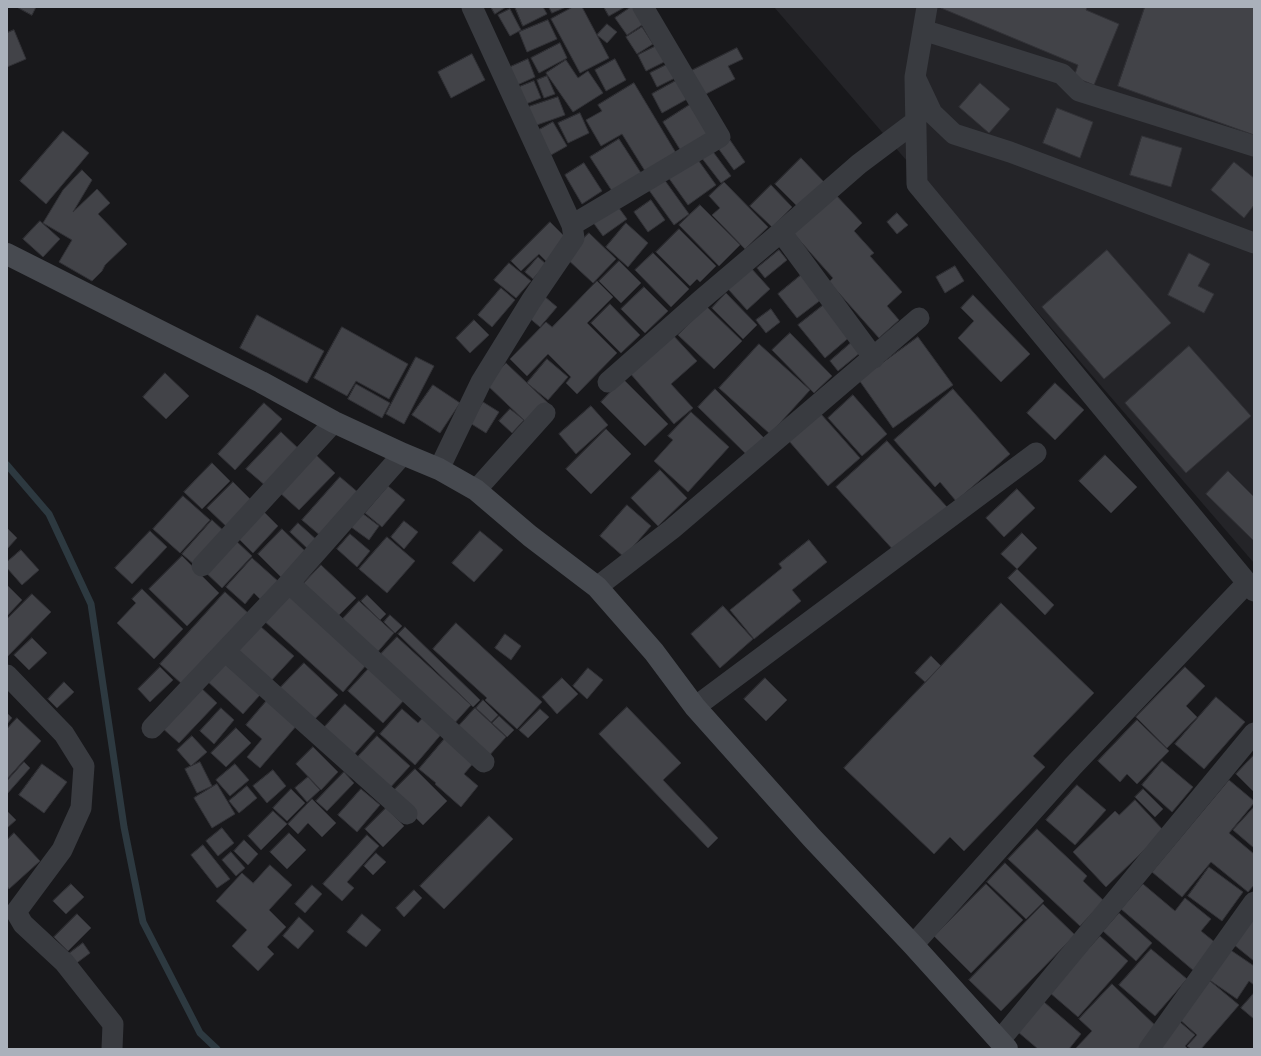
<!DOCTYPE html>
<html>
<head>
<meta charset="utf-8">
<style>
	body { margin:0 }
	#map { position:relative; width:1261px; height:1056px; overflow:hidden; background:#18181b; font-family:Raleway,sans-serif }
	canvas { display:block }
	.frame { position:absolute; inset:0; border:8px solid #aab1bb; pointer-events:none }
</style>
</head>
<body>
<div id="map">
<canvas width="1261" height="1056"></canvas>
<div class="frame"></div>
</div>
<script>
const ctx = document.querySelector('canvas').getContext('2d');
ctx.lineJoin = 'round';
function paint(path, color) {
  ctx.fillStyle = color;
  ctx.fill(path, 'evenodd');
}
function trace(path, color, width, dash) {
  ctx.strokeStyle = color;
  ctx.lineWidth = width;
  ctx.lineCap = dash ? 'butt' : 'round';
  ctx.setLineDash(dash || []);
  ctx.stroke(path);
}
paint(new Path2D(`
	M 774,7 L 1254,7 L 1254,563 Z`), '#242428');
trace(new Path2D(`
	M 7,465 L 49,514 L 91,604 L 124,827 L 143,922 L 200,1033 L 217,1049`), '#2d3940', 7);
const building = new Path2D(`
	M 17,7 L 36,7 L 32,15 Z
	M 491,7 L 506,7 L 495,14 Z
	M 515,7 L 543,7 L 547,14 L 523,26 Z
	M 549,7 L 566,7 L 552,13 Z
	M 573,7 L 582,7 L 609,58 L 580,73 L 551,19 Z
	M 604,7 L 625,7 L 609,16 Z
	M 631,7 L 635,7 L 645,23 L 627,35 L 615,18 Z
	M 941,7 L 1087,7 L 1086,10 L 1119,24 L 1094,85 L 1074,77 L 1078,65 L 941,8 Z
	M 1145,7 L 1254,7 L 1254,135 L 1118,86 Z
	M 510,9 L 521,30 L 510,36 L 498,15 Z
	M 548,20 L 557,39 L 527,52 L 519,32 Z
	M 607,24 L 617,32 L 607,43 L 597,35 Z
	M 642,27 L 653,44 L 637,54 L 626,37 Z
	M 14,30 L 26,59 L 7,67 L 7,33 Z
	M 560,43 L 567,58 L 539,73 L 531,58 Z
	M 658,45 L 666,61 L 646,71 L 638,55 Z
	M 737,48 L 743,59 L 728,66 L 735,79 L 702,96 L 689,72 Z
	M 472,54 L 485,80 L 451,98 L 438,72 Z
	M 528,59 L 535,77 L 515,86 L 508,68 Z
	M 615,59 L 626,80 L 606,91 L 595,70 Z
	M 566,60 L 578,78 L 588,71 L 603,93 L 573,112 L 546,73 Z
	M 668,64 L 675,78 L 657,87 L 650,73 Z
	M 547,76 L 555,94 L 544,98 L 537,80 Z
	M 679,79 L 689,98 L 662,113 L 652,94 Z
	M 534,81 L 541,98 L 526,104 L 519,87 Z
	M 634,83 L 676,153 L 645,171 L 622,134 L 601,146 L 586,120 L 602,111 L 598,105 Z
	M 980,83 L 1010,109 L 989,133 L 959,107 Z
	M 558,97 L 565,115 L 534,126 L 528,107 Z
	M 691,104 L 709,134 L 681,151 L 663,122 Z
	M 1057,108 L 1093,122 L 1080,158 L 1043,143 Z
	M 580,113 L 589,133 L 568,143 L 558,123 Z
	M 553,122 L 567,146 L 551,155 L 537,131 Z
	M 63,131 L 89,153 L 46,204 L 20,181 Z
	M 1142,136 L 1182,148 L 1171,187 L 1130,175 Z
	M 619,139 L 641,173 L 612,191 L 590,157 Z
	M 730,140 L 745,162 L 734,170 L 718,148 Z
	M 711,149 L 731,176 L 721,183 L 701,157 Z
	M 696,157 L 716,185 L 688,205 L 668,177 Z
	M 801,158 L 825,183 L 799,208 L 775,184 Z
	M 1234,162 L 1254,178 L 1254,205 L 1244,218 L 1211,190 Z
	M 584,163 L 602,191 L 582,204 L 565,175 Z
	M 82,170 L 92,180 L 73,212 L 97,189 L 110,203 L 98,214 L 127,244 L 105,265 L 102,271 L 92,281 L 59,262 L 72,240 L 43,223 L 63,190 Z
	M 661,175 L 689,214 L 674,225 L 646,186 Z
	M 724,182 L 768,227 L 745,249 L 712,215 L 720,208 L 709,196 Z
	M 771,185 L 792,207 L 772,227 L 750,206 Z
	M 835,194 L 862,223 L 854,231 L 874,253 L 870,256 L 902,292 L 887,306 L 899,320 L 879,338 L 829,282 L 833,278 L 793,233 Z
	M 651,200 L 665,220 L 648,232 L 634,212 Z
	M 616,204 L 627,219 L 603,236 L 592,221 Z
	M 700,205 L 740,245 L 719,266 L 679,225 Z
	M 897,213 L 908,225 L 897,234 L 887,222 Z
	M 40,221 L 60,239 L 43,257 L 23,239 Z
	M 550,222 L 568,240 L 546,261 L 539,254 L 521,271 L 511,261 Z
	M 626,223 L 648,243 L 628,267 L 606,247 Z
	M 679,229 L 716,266 L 700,282 L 697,279 L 690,286 L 656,252 Z
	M 589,233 L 616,259 L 593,283 L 565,257 Z
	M 779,250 L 787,260 L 765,278 L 757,268 Z
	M 1107,250 L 1171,323 L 1104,379 L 1042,307 Z
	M 653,253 L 689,289 L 671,307 L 635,270 Z
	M 1189,253 L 1210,264 L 1198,286 L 1214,294 L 1204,313 L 1168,295 Z
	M 538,257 L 546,264 L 533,279 L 525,272 Z
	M 619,261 L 641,283 L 621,303 L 599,281 Z
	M 509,263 L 531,281 L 516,298 L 494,280 Z
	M 955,266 L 964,281 L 945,293 L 936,277 Z
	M 751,268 L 770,289 L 747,310 L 728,289 Z
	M 806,271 L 826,296 L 797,318 L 778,294 Z
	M 597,281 L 613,297 L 587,323 L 617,353 L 577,394 L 566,383 L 571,377 L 548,354 L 527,376 L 510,359 L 546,322 L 552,327 Z
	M 644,287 L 668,311 L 645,333 L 621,309 Z
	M 501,288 L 515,300 L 492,327 L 478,315 Z
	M 726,293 L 757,325 L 743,339 L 712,308 Z
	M 973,295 L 1030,354 L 1001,382 L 958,338 L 974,321 L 961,308 Z
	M 544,296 L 557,307 L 540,327 L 527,316 Z
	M 826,303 L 852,335 L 825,358 L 798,325 Z
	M 610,304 L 640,335 L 621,353 L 591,323 Z
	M 706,306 L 742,341 L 714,369 L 678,335 Z
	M 771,309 L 780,322 L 766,333 L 756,320 Z
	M 257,315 L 324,351 L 307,383 L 240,348 Z
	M 474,320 L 489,335 L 470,353 L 456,338 Z
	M 342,327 L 408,364 L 389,399 L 356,381 L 347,396 L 314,378 Z
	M 790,333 L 832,376 L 814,393 L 772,350 Z
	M 672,334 L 697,361 L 671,384 L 693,408 L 674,424 L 629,372 Z
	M 918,337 L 953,385 L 893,428 L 859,380 Z
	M 852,342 L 861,352 L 838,371 L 830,361 Z
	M 759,344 L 810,390 L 770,434 L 719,388 Z
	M 1189,346 L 1251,416 L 1186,473 L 1125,403 Z
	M 416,357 L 434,366 L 404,424 L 386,414 Z
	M 547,359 L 568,377 L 548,400 L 527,383 Z
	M 506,363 L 549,404 L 529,425 L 486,384 Z
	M 165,373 L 189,396 L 166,419 L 143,397 Z
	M 623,379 L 668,424 L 645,446 L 601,402 Z
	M 1055,383 L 1084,410 L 1055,440 L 1027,413 Z
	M 356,384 L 390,403 L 382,418 L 348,399 Z
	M 433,385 L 460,403 L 440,433 L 412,415 Z
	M 715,389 L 764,438 L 747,455 L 698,407 Z
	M 953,389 L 1010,454 L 956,501 L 940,482 L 935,487 L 894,440 Z
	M 853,395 L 887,434 L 862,456 L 828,418 Z
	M 483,402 L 499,412 L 486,433 L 470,423 Z
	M 264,403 L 282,419 L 235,470 L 218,454 Z
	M 591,406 L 608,425 L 576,454 L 559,434 Z
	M 510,409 L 524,420 L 512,433 L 499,421 Z
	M 691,412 L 729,447 L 688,492 L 654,461 L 673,440 L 668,436 Z
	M 821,414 L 860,458 L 828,486 L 789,441 Z
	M 606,429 L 631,454 L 591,494 L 566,469 Z
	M 281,432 L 301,451 L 267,487 L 246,469 Z
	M 887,441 L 947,507 L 896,553 L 836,487 Z
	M 315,454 L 335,473 L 299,510 L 279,492 Z
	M 1105,455 L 1137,487 L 1111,513 L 1079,481 Z
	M 212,463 L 230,481 L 202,509 L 184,492 Z
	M 660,470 L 687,498 L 658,526 L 631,498 Z
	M 1228,471 L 1254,497 L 1254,541 L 1206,494 Z
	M 340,477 L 360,494 L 322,537 L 302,520 Z
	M 233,482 L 255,504 L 230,530 L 207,508 Z
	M 388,486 L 405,500 L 382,527 L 365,513 Z
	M 1017,489 L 1035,508 L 1004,537 L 986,518 Z
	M 183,496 L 210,520 L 180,553 L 153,529 Z
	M 627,505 L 651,526 L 624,557 L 600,536 Z
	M 260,508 L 278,526 L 253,553 L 234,534 Z
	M 362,513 L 379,526 L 369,540 L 351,527 Z
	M 212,520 L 226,533 L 196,566 L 182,554 Z
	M 404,521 L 418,532 L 404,549 L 391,537 Z
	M 298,523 L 319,542 L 310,551 L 290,532 Z
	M 7,528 L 17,538 L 7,549 Z
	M 282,529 L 306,552 L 282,578 L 258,554 Z
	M 150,531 L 167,547 L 132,584 L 115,568 Z
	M 480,531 L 503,550 L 474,582 L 452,563 Z
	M 1022,533 L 1037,548 L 1017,569 L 1001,554 Z
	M 350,534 L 370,551 L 357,567 L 337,549 Z
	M 387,537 L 415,561 L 387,593 L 359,569 Z
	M 233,538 L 252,556 L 222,588 L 203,570 Z
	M 809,540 L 827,562 L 792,590 L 801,601 L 754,639 L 730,610 L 782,568 L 779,564 Z
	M 21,550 L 39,570 L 22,585 L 7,568 L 7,562 Z
	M 182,556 L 219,593 L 187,626 L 149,589 Z
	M 252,558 L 279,582 L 262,601 L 254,593 L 245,604 L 226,587 Z
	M 321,565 L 356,598 L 336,618 L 302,585 Z
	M 1017,569 L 1054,605 L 1045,615 L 1008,578 Z
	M 7,585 L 22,600 L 7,616 Z
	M 142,589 L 183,629 L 154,659 L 117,623 L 136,603 L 132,599 Z
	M 225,592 L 248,613 L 183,685 L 160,664 Z
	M 287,593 L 367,664 L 343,692 L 263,620 Z
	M 32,594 L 51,612 L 7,657 L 7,619 Z
	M 367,595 L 386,614 L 380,620 L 361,601 Z
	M 359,601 L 394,633 L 375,655 L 339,623 Z
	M 1001,603 L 1094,693 L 1033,756 L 1045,767 L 964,851 L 950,837 L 934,854 L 844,768 Z
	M 723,606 L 753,639 L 720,668 L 691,634 Z
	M 390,615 L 402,626 L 395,633 L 384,622 Z
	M 456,623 L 542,702 L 517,729 L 485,700 L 487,698 L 433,649 Z
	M 260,626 L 294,656 L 270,682 L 237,652 Z
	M 405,627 L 480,700 L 473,707 L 398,634 Z
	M 505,634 L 521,646 L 511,660 L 495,648 Z
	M 397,637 L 471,705 L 452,726 L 377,658 Z
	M 32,638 L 47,653 L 29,670 L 14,655 Z
	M 931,656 L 941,666 L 925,682 L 915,673 Z
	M 223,662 L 260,695 L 243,714 L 206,680 Z
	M 304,663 L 338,695 L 312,722 L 279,689 Z
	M 371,666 L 406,698 L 383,723 L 348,691 Z
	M 160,667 L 173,680 L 150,702 L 138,689 Z
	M 1185,667 L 1205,686 L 1186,706 L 1197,717 L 1167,748 L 1136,717 Z
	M 588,668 L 603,680 L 587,699 L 573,686 Z
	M 562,678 L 578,694 L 557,714 L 542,697 Z
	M 765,678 L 787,700 L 766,721 L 744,699 Z
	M 64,682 L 74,692 L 57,708 L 48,699 Z
	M 198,685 L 217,703 L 179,743 L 160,726 Z
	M 1216,697 L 1245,722 L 1204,769 L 1175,744 Z
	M 269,698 L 298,724 L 260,768 L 247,757 L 262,739 L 246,725 Z
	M 483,700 L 498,715 L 491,722 L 476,708 Z
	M 345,704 L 375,731 L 351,758 L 321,731 Z
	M 627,707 L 681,763 L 663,780 L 718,838 L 708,848 L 599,734 Z
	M 221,708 L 234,720 L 214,744 L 200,731 Z
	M 475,708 L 506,737 L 487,758 L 456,729 Z
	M 402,709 L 418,723 L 425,715 L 444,731 L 415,765 L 380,734 Z
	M 540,709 L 549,717 L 528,738 L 519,730 Z
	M 7,713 L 12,718 L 7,724 Z
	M 499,716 L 514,730 L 507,737 L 492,723 Z
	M 17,718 L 41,741 L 7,779 L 7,729 Z
	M 1137,720 L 1169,751 L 1137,784 L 1127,774 L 1120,782 L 1098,761 Z
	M 236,728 L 251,743 L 226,767 L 211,753 Z
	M 192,736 L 207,752 L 191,766 L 177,750 Z
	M 377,736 L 410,766 L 388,790 L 355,760 Z
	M 447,736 L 476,760 L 464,774 L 478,786 L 461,807 L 435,784 L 436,783 L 419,769 Z
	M 313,747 L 338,772 L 321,790 L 296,764 Z
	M 1254,755 L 1254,792 L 1236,774 Z
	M 1162,761 L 1193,787 L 1172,812 L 1142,785 Z
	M 24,762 L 30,768 L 7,794 L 7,781 Z
	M 200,762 L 212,786 L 197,793 L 185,769 Z
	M 42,764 L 67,782 L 44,813 L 19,795 Z
	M 235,764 L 249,780 L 230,796 L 216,780 Z
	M 415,769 L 447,801 L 423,825 L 391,793 Z
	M 273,770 L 286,786 L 267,803 L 253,786 Z
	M 344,772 L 354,783 L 327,811 L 316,801 Z
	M 308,777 L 320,790 L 307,802 L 295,788 Z
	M 1229,780 L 1254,801 L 1254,803 L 1229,833 L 1254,854 L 1254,885 L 1248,892 L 1211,862 L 1182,897 L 1152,872 Z
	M 217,784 L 235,814 L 212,828 L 194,798 Z
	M 1077,785 L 1106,810 L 1075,845 L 1046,820 Z
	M 247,786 L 257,798 L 239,813 L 229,801 Z
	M 291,789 L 305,803 L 287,821 L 273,808 Z
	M 361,789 L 380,805 L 357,832 L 338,815 Z
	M 1143,789 L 1163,809 L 1155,817 L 1135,797 Z
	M 312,799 L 336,823 L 322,837 L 308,823 L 298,834 L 288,824 Z
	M 1135,800 L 1164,831 L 1106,887 L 1073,852 L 1115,811 L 1119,815 Z
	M 1254,807 L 1254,848 L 1233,830 Z
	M 386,808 L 404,826 L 383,847 L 365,829 Z
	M 7,811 L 16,820 L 7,828 Z
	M 273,811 L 287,824 L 261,850 L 248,836 Z
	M 489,816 L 513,839 L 444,909 L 420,886 Z
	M 222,828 L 234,843 L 218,856 L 206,841 Z
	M 1037,829 L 1087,876 L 1083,881 L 1104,901 L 1080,926 L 1008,859 Z
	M 14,833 L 40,861 L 9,889 L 7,886 L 7,840 Z
	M 289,833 L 306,850 L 287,869 L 270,852 Z
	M 367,835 L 379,846 L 347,882 L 354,888 L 342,901 L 323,884 Z
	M 244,840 L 258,854 L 248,865 L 234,851 Z
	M 203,845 L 230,879 L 217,888 L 191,855 Z
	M 231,852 L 245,868 L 236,876 L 222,860 Z
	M 376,853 L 386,862 L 373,875 L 364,866 Z
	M 1005,863 L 1044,901 L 1026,919 L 987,882 Z
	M 270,865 L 292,885 L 269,910 L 286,927 L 267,947 L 274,954 L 258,971 L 232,946 L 247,930 L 216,901 L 242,873 L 253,883 Z
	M 1209,867 L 1243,892 L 1222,921 L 1188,896 Z
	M 71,884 L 84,897 L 66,914 L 53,901 Z
	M 986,884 L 1023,920 L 971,973 L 934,936 Z
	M 1143,884 L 1175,911 L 1185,898 L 1211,919 L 1201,931 L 1217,944 L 1194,971 L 1121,909 Z
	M 312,885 L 322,894 L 305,913 L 295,904 Z
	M 414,890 L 422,898 L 404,917 L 396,908 Z
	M 1043,904 L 1075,935 L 1001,1011 L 969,980 Z
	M 1119,913 L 1152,943 L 1136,961 L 1103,931 Z
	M 77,914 L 91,928 L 68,951 L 54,937 Z
	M 362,914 L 381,930 L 366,947 L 347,932 Z
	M 1254,916 L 1254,961 L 1233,944 Z
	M 299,917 L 314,931 L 298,949 L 283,936 Z
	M 1100,936 L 1128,961 L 1078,1017 L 1049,992 Z
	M 83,943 L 90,953 L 74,965 L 67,955 Z
	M 1151,949 L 1187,979 L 1155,1016 L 1119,985 Z
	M 1229,949 L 1254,966 L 1254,985 L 1249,981 L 1237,999 L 1208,979 Z
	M 1210,981 L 1239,1005 L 1201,1049 L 1191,1049 L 1187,1046 L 1197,1035 L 1178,1018 Z
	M 1112,984 L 1159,1029 L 1141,1049 L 1075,1049 L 1092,1031 L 1079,1019 Z
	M 1254,993 L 1254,1019 L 1241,1008 Z
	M 1044,1002 L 1081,1034 L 1069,1049 L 1038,1049 L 1018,1032 Z
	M 1180,1022 L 1195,1035 L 1185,1046 L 1188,1049 L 1156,1049 Z`);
paint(building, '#424348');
trace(building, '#323237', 1);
trace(new Path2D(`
	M 927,7 L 915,77 L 932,113 L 954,134 L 1010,152 L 1254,243
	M 923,30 L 1062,74 L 1079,91 L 1254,146
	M 915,77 L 917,184 L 1254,591
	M 572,225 L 720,137 L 643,7
	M 781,232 L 859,164 L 915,122
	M 608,382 L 702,299 L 781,232 L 874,358
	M 439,469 L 481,382 L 531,301 L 574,238 L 572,225 L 472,7
	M 476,490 L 545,413
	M 202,566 L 334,422
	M 289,583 L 484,762
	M 597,587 L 672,529 L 919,318
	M 225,651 L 407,814
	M 7,675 L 64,734 L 84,766 L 81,808 L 62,850 L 16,912 L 23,924 L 64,962 L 113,1024 L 112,1049
	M 695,707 L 1036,453
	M 152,728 L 289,583 L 403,454
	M 913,945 L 1073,766 L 1247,583
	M 1000,1040 L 1254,733
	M 1149,1049 L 1254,902`), '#393b40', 21);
trace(new Path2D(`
	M 7,254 L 261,382 L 334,422 L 403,454 L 439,469 L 476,490 L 530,536 L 597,587 L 654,652 L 695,707 L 812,838 L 913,945 L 1007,1049`), '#474a50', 22);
</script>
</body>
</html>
